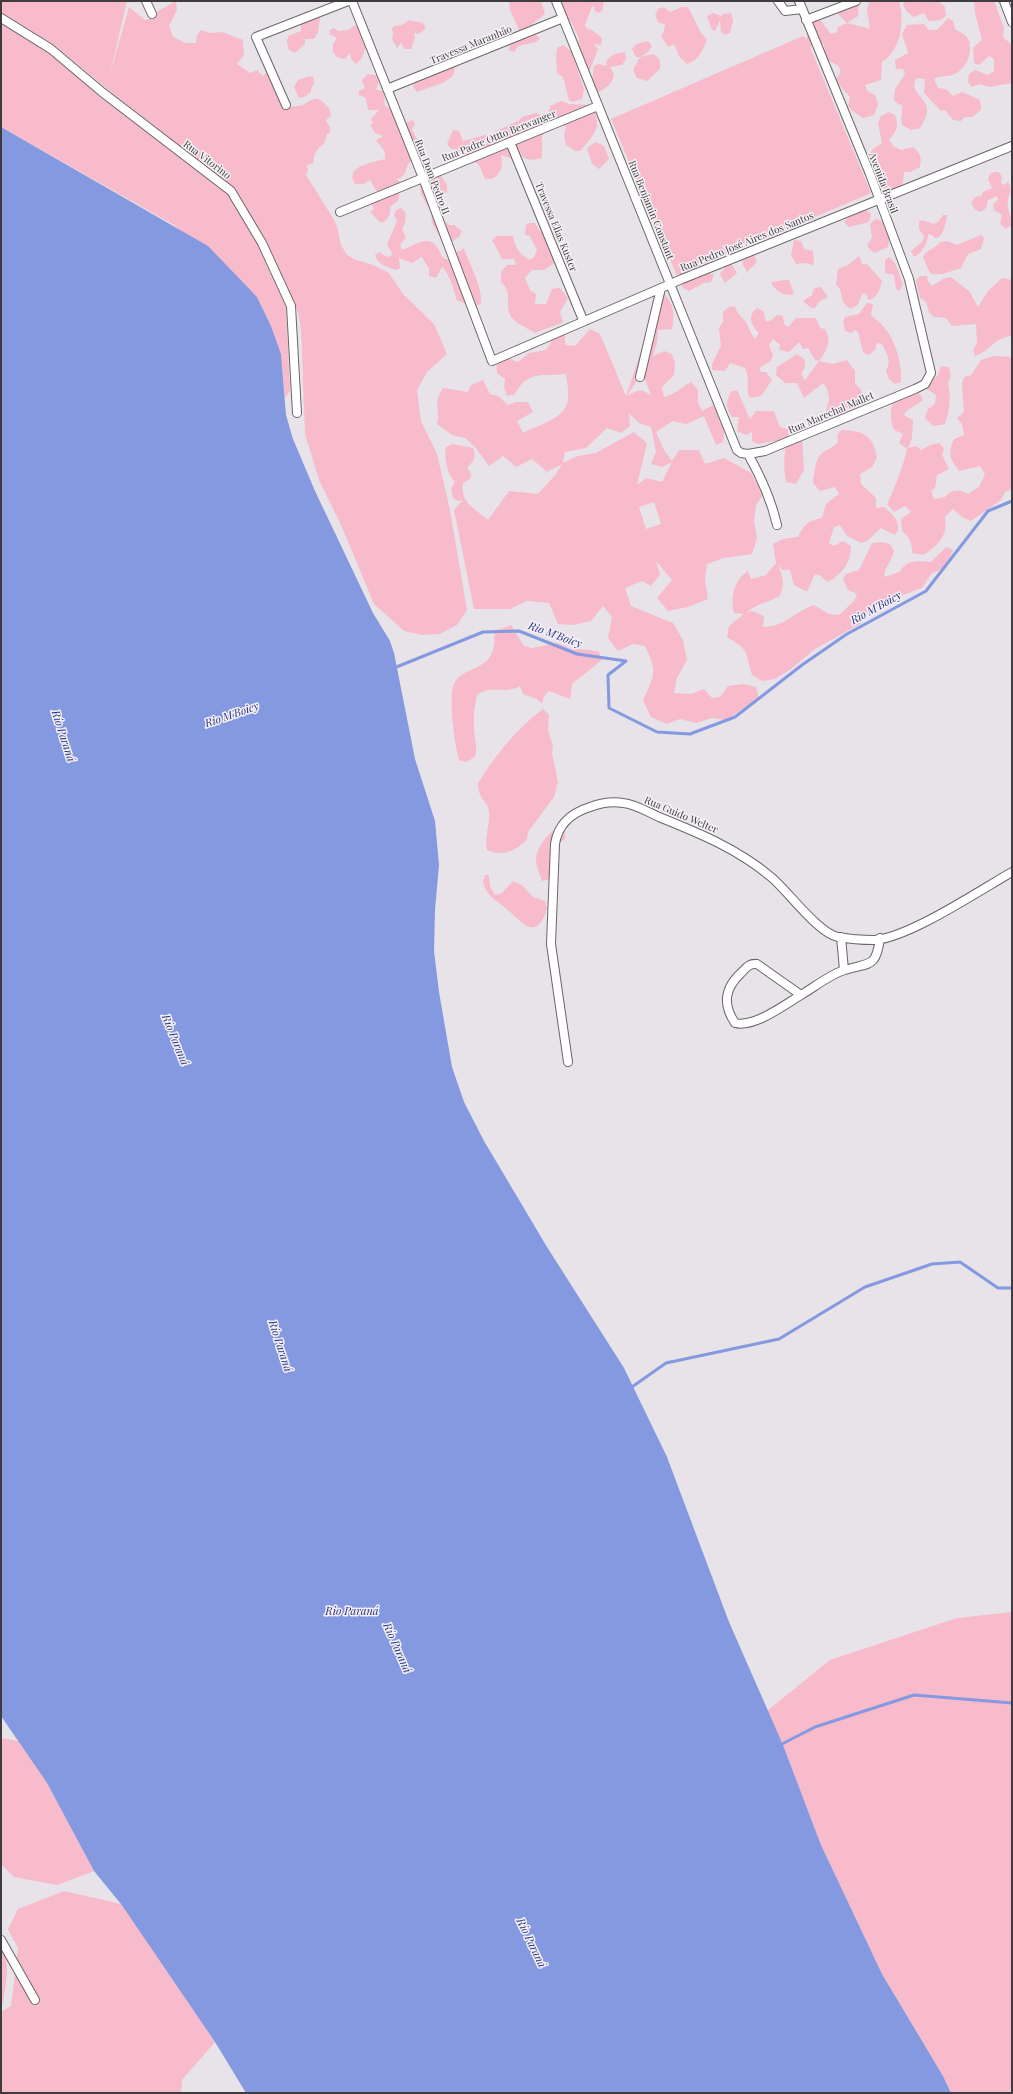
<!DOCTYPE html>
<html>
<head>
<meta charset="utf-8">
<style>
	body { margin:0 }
	#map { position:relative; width:1013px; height:2094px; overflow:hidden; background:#e7e3e9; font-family:"Playfair Display",serif }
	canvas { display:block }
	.frame { position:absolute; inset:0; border:2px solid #3e3c3e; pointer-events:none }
</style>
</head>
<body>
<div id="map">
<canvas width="1013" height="2094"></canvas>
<div class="frame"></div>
</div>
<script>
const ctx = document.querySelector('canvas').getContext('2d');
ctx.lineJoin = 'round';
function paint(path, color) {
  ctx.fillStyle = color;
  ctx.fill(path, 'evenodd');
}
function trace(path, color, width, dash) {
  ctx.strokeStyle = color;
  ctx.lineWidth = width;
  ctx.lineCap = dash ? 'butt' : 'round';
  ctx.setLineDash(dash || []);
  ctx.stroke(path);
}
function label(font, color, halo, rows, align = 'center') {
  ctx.font = font + ' "Playfair Display",serif';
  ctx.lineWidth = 3;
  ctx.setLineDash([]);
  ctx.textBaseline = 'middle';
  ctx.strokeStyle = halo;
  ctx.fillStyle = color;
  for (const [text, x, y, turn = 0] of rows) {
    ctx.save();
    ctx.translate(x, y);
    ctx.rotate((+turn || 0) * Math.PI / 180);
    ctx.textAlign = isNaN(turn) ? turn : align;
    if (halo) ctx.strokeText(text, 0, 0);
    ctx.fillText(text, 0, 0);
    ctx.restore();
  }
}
paint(new Path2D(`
	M 1,1 L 127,1 L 110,74 L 129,7 L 145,20 L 153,18 L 158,11 L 176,1 L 177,10 L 169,26 L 173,37 L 186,43 L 196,43 L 197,35 L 201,30 L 210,33 L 222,32 L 243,40 L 244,55 L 237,64 L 250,73 L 257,70 L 263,76 L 267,72 L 266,69 L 285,107 C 290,106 294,107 298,106 C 311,105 312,91 326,105 C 330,109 330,110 331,116 L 326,120 L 330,128 L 330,133 L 327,134 L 324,144 C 316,149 314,154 313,163 L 307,165 L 308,171 L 306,175 L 333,218 L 337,226 L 341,245 L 347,255 L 356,260 L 373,265 L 389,273 L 403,294 L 434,324 L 447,354 L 427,372 L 417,390 L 421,421 L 437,454 L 450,510 L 467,610 L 457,625 L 440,634 L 422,635 L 404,631 L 374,604 L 341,525 L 319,480 L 305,434 L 301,329 L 298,312 L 265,238 L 233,188 L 106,88 L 56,46 L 1,13 Z
	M 509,1 L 541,1 L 545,14 L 532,24 L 536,35 L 540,38 L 536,42 L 518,46 L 514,52 L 508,50 L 511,44 L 508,38 L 520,32 L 510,10 Z
	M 560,1 L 604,1 L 602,11 L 598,13 L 594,10 L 595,6 L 592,7 L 585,25 L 587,29 L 592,30 L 602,38 L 601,45 L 594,44 L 598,49 L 590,70 L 585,70 L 577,53 L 579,38 L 571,22 L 565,18 Z
	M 839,1 L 857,1 L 859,5 L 858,16 L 847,23 L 870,29 L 867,10 L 869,1 L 899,1 C 905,21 901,50 882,62 L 881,80 L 865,85 L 868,92 L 875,95 L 878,104 L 874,115 L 863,118 L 851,110 L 848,105 L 850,97 L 840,86 L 836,79 L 841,72 L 838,66 L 824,57 L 825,49 L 823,43 L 810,47 L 871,193 L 698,267 L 706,274 L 714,274 L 711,282 L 704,283 L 689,291 L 683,288 L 681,279 L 696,268 L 677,276 L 611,119 L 803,36 L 806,39 L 810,29 L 807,22 L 818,17 L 831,34 L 837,32 L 838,27 L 847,23 L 837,13 Z
	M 904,1 L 938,1 L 945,7 L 946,16 L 940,20 L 929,21 L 924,13 L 914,17 L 907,12 L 903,5 Z
	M 974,1 L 994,1 L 1004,28 L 1003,37 L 1012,45 L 1012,83 L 990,87 L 979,84 L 972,87 L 968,82 L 969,74 L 975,70 L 988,75 L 994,71 L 994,59 L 989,56 L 979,65 L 974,63 L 973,48 L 982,40 L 975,13 Z
	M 664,7 L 670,12 L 682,7 L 688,7 L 701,33 L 707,40 C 702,51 699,60 687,64 L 679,56 L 674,44 L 668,47 L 661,36 L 664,31 L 665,24 L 659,23 L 655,16 L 658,9 Z
	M 314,10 L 320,18 L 318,32 L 314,39 L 305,39 L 305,44 L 295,53 L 289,50 L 287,42 L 288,36 L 301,31 L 301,19 L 304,12 Z
	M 713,13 L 719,15 L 720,17 L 723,14 L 731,13 L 733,21 L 730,33 L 725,35 L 721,32 L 720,20 L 715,31 L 712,30 L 707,16 Z
	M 948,18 L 953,21 L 955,29 C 960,32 967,35 969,41 C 973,54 965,71 952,75 C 945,77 940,75 934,79 L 938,88 L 946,89 L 953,96 L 962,92 L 980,100 L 981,110 L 972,117 L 965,117 L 961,121 L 953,120 L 945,110 L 941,111 L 924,93 L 925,79 L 917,78 C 907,91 928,98 927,110 C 927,116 923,123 920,128 L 911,130 L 902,125 C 900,118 903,112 902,105 L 898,104 L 894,100 L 895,89 L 905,74 L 903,69 L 896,69 L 895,60 L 908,53 L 902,34 L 907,25 L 924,24 L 929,30 L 937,30 Z
	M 409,20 L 423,23 L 426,28 L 419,34 L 414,33 L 415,38 L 411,49 L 405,49 L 401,43 L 397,48 L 392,39 L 393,34 L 392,29 L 394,26 L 402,25 Z
	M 1,24 L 49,53 L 100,97 L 228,193 L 258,245 L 286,307 L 290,391 L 285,398 L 281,354 L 271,326 L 257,297 L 174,225 L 1,127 Z
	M 355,25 L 361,29 L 367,43 L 362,58 L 356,64 L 351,59 L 350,53 L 345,59 L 337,57 L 333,52 L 333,44 L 337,38 L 329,34 L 330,30 L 334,28 L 338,31 L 348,30 Z
	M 648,41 L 652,46 L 648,52 L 640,57 L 654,54 C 660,59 661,62 660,69 L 647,81 L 637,78 L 633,70 L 640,57 L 636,57 L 632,49 L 636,44 Z
	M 563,45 L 572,52 L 584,89 L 582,99 L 572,102 L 569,100 L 563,77 L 557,73 L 556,58 L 557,48 Z
	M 625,52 L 626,59 L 622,65 L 610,67 L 614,74 C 612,85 608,86 599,92 L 593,89 L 592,80 L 594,66 L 599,64 L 607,66 L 606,62 C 611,54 616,53 625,52 Z
	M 449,56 L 455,69 L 453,76 L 443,83 L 417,92 L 413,87 C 415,75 423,68 436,68 L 438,75 L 439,61 Z
	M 368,74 L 376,75 L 379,81 L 376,90 C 388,91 383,97 385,106 L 394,109 L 401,109 L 405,123 L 412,120 L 415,123 L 412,130 L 420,144 L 417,151 L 417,156 C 415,159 412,160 410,162 C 404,168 408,176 397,179 L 401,184 L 398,201 L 390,207 C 391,215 389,218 382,223 L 379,221 L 370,212 L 374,209 L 372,204 L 375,200 L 380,197 L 370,180 L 363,184 L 355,184 C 343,166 375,162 385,159 L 385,152 L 376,140 L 383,136 L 375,133 L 370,125 L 373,123 L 371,119 L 379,110 L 368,110 L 366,98 L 359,95 L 359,91 L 365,88 L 362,80 Z
	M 309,76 L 313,77 L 314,83 L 311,89 L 311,92 L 304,97 L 299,98 L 294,87 L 298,80 Z
	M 561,101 L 569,104 L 592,105 C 603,129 595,133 580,151 L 575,151 L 566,145 L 564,135 L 566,127 L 549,115 L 550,106 Z
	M 889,112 L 895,115 C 899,126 897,131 889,140 L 893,146 L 901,150 L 913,147 C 920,153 922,157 920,167 L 910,172 L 904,172 L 903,183 L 896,190 L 884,190 L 879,183 L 877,175 L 871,174 C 865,159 868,151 882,143 L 878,123 L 881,116 Z
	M 536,113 L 543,116 L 549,128 L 542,136 L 542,158 C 532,160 526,162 520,153 L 515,155 L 512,159 L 501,155 C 504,167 499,181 485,179 L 479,165 L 475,162 L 470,164 C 463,157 462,149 451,149 L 447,144 L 453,130 L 459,131 L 463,141 L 489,134 L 494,149 L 499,153 L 493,136 L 494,132 L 518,121 L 522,117 Z
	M 596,142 L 604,146 L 609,159 L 599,169 L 592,164 L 587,148 Z
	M 994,172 L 999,172 L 1002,177 L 1001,183 L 1004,185 L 1008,182 C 1013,189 1010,192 1008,199 C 1006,209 1012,216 1012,225 L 1006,229 L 1000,224 L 1002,215 L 994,210 L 993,204 L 998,200 L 997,196 L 988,200 L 986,208 L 981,212 L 975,210 L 971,202 L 976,197 L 981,196 L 983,192 L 992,188 L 988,179 L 990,174 Z
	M 441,176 L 447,185 L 447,192 L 437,199 L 442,206 L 444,221 L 449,225 L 454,225 L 462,231 L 459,237 L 448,244 L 443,242 L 432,223 L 431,212 L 421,194 L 420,184 L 427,177 Z
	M 401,208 L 405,212 C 406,219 406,223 402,229 L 406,238 L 400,244 L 402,250 C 421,243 432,231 442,257 L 448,260 L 452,255 L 464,248 C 470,267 482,283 481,304 L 472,307 L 457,300 C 453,289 451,276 442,267 L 436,278 L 429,276 L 429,269 L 422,257 L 412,263 L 399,258 L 400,268 L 396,270 C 387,267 378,265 375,255 L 379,252 L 387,257 L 393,255 L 387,244 L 397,221 L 394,215 L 396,210 Z
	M 865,209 L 871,214 L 869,222 L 849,227 L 844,222 L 848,217 Z
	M 943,215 L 947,215 C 947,221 943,234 939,237 L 935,238 L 932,235 L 928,234 C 928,243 921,254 914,257 L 911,251 L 923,241 L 924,236 L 919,229 L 919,221 L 922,220 L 934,224 L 938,222 Z
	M 875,219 C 890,222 891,235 888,247 L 874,253 L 867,246 L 872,237 L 870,224 Z
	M 529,223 L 535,223 L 539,230 L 549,238 L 558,261 L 544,270 L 532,270 L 525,278 L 530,290 L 536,294 L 535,304 L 546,304 L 552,289 L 560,288 L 568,298 L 560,312 L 563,322 C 554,327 545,328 535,333 C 529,329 519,325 513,319 C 502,307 515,294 501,282 L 501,272 L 507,265 L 516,265 L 514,259 L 502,259 L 492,240 L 497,236 L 513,236 C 516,248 518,254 530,260 L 534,257 L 537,250 L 530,236 L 525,235 L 526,225 Z
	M 981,235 L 984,238 L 981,249 L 968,254 L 961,268 L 943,274 L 932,274 L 929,271 L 923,257 C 927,249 935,249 940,242 L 947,241 L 957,245 Z
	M 794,240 L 801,241 L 804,249 L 813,251 L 814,265 L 805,263 L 796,264 L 791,255 Z
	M 754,255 L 757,262 L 747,272 L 742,263 L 744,256 Z
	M 859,256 L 862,264 L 867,264 L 882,281 C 880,289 877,299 868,300 L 867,295 L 864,293 L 861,296 L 858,305 L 850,309 L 843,302 L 840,289 L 836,285 L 838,269 L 848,265 Z
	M 889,257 C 898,264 899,275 903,285 L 899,291 L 896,289 L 894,275 L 885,273 L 885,260 Z
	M 727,265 L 732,265 L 737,273 L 725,283 L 720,274 Z
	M 920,276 L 927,276 L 928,281 L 932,286 L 945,278 L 951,277 L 970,292 L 978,307 L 988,291 L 1002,278 L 1012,280 L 1012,336 C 994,337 990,352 975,356 L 973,350 L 977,343 L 976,324 L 952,326 L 946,318 L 934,317 L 929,312 L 926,302 L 920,298 L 916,281 Z
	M 785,280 L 789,280 L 794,294 C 787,298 773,290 771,282 Z
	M 821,287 L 828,297 L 820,301 L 815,308 L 811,308 L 803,301 L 812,295 L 814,288 Z
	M 664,293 C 674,304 675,315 672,329 L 658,330 L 657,342 L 653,356 L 664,351 L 672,354 L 675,363 L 674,375 L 662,387 L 664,397 C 674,395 681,387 691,382 L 698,390 L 698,403 L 702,411 L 713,405 C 721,417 726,428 723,442 L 716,445 L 704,416 L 686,424 L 673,421 L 656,432 L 664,450 L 672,461 L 679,450 L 699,450 L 705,464 L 724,458 L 751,473 L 763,495 L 756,505 L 754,521 L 757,538 L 752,554 L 724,558 L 707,564 L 705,579 L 708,599 L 688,607 L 668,611 L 657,598 L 672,580 L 656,561 L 660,575 L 651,586 L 642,581 L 625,588 L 631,606 L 673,623 L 683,640 L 687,660 L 677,678 L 674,693 L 691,694 L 704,689 L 712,698 L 720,697 L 728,686 L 744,684 L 756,687 L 759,698 L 726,720 L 712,718 L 696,723 L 680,719 L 667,724 L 651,717 L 643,700 C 655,676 657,670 645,646 L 633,644 L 618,651 L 608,638 L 612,617 L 603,606 L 591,621 L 573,625 L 558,624 L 549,603 L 527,601 L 510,609 L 474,609 L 454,510 L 463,500 L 458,501 L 453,498 L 451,488 L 455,482 C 447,474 444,458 446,447 L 452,444 L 473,448 C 476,457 475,461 467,467 L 471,474 L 470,479 L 463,483 C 460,502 474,508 488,520 L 509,491 L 538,494 L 556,474 L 562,464 L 547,472 L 532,459 L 516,467 L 503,456 L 489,466 L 476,448 L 465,438 L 452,435 L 437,424 C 441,408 432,404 443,388 L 468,392 L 471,385 L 483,380 L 490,394 L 498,396 L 508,405 L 516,402 L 528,402 L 533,412 L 517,421 L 523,433 C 538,425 566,419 568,399 C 569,391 567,382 566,374 C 544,377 528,369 515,394 L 507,396 L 504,387 L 505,379 L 497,373 L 496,361 L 506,357 L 518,362 L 529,353 L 546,350 L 556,334 L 565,335 L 565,345 L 575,346 L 590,329 L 600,334 L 626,396 L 653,316 L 655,301 ZM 642,372 L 651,395 C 639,388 639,390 627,396 ZM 629,413 L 639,423 L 651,427 L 656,452 L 651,464 L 662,467 L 672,462 L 662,482 L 646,478 L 637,485 L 647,443 L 634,432 L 596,453 L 578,456 L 563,463 L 565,452 L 586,448 L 607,428 L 621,433 L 630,426 ZM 654,502 L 661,524 L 646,529 L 639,507 Z
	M 867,303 L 873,304 L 871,316 C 893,329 902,358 901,382 L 895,384 L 889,379 L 886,371 C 892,360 887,354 882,344 L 877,343 L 875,350 L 868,355 L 863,352 L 858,332 L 855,330 L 851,333 L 845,331 L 843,322 L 845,317 L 859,314 Z
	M 735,306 C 737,313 740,315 744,320 C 749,326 750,333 755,339 L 759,333 C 751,325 747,316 757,308 L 763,311 L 766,321 L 770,321 L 777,315 L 783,316 L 784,324 L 788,327 L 796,318 L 816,318 L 820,328 L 825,329 C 832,341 827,351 819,361 L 833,364 L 847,360 L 855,371 L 855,384 L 860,388 L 864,399 L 855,412 L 827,419 L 825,413 C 830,402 831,393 823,383 L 804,398 L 797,383 L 785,383 L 776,375 L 777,367 L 797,354 L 805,360 L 805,367 L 801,374 L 805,380 L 819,361 L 815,360 L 808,348 L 803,349 L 799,342 L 789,352 L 779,350 L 780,345 L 773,339 L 769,345 L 773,355 L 771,361 L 759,368 L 761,372 L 766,372 L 772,380 L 761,396 L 749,398 C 746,387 750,378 745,368 L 730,363 L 725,371 L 712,370 L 712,364 L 721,346 L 719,328 L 723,322 L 723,312 L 729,307 Z
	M 994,356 L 1012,357 L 1012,489 L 1005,492 L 1001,500 L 971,521 L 962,517 L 953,509 L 945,517 C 948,536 939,544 924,555 L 912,553 C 912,543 910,538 902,531 L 901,519 L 911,512 L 905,506 L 894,512 L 887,504 C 892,496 906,458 907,449 L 899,443 L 903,434 L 894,430 C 886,408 893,389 920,394 L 923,400 C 916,406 909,407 904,415 L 913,420 L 912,438 L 908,448 L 916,446 L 921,450 L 930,445 L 939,443 L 944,448 L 942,455 L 949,469 L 937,475 L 935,488 L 931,491 L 934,499 L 945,497 C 952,489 959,489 968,494 L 979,487 L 985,474 L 980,466 L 959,471 C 949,457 948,454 954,439 L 964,435 L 962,424 L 957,418 L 964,412 L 962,384 L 964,377 L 971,375 L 981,360 Z
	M 941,366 L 949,367 L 951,376 L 948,382 C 951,397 950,409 945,424 L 933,426 L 925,418 L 928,409 L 935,404 L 936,395 L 927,389 L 928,384 L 938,375 Z
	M 737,390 L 750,419 L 756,411 L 774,411 L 780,427 L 788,429 L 789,437 L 782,443 L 774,441 L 758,444 L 752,441 L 752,432 L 746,435 L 737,431 L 739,417 L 732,417 C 726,407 725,403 731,392 Z
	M 841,430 C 864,431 873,435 877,458 L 872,467 L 860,474 L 861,484 L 876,498 L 876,508 L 884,507 C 893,515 899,519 898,531 L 895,535 L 881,528 L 867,541 L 861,543 L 847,536 L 840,525 L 834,527 L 829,543 L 834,546 L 843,541 L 851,546 C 851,563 842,575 827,582 L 821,576 L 815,574 L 807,592 L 794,585 L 790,570 L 782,570 L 778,565 C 783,578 785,583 780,596 C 769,602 755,604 746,613 L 752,611 L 764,616 L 763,627 C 787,626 793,612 814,605 L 829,614 L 839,615 L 854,601 L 857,594 L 848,590 L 843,579 L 846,574 L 859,570 L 872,543 L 881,542 L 890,544 L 894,551 C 892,561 885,566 884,577 L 900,572 C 906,559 919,561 931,562 L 946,547 L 953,550 L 945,567 L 931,574 L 922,588 L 871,607 L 860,624 L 815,649 L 791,669 L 775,679 L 762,681 L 752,675 L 746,653 L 742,647 L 727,637 L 729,626 L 744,614 L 734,613 C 730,597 734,580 748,571 L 751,579 L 766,575 L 776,563 L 773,544 L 783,539 L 798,537 C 804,525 808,520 822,518 L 826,504 L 839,494 L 835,487 L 820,491 L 813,483 C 814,474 815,459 822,453 C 827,449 832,449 838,442 L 837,436 Z
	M 802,438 L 804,470 L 796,484 L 786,482 C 784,470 783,455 787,444 Z
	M 511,625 L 524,646 L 532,648 L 557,643 L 572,649 L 589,650 L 599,652 L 602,660 L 572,684 L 570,699 L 549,691 L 544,696 L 542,704 L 537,699 L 523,694 L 520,686 C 505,695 490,684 477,695 C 475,705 473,716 474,726 C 474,738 478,746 475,757 L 466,762 L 459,760 C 455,746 447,693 455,682 C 464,668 483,670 491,655 C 495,647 494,639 495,631 Z
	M 543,709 L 549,715 L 548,731 L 553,746 L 552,753 L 558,782 L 554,797 L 528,832 L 527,840 C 515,851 502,857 487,850 C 484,838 490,825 489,812 C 488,801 478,800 478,783 C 496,755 516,729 543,709 Z
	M 560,826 L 565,831 L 565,839 L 552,847 L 551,879 L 542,881 C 540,875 536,866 536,859 C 537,846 549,832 560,826 Z
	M 485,875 L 489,875 L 490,887 L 495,895 L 502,893 L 513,881 L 523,886 L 533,897 L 545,901 L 547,908 C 538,940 525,926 509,911 C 499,901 487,898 483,882 Z
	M 1012,1612 L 1012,2093 L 951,2093 L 943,2076 L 882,1974 L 821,1845 L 783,1745 L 767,1711 L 830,1660 L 957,1618 Z
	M 1,1738 L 18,1741 L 47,1783 L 94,1871 L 57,1885 L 14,1877 L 1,1864 Z
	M 64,1891 L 121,1904 L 215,2042 L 182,2080 L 181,2093 L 1,2093 L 1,2012 L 11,2006 L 18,1948 L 8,1929 L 18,1909 Z
	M 1,1946 C 11,1963 6,1983 3,2003 L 1,2004 Z`), '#f7bbcb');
paint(new Path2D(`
	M 1,127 L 208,246 L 257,297 L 271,326 L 281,354 L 286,415 L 293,439 L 315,491 L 373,613 L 390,641 L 394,653 L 415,759 L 435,821 L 439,865 L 435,910 L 434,951 L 439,992 L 452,1067 L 464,1102 L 484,1141 L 547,1247 L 624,1368 L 667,1457 L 729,1622 L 783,1745 L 821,1845 L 882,1974 L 943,2076 L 951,2093 L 246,2093 L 215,2042 L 121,1904 L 94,1871 L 47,1783 L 1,1716 Z`), '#8499df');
trace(new Path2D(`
	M 394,668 L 483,632 L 519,631 L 577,654 L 626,661 L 608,675 L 609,708 L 657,732 L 690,734 L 735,717 L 802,665 L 847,634 L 926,591 L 988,511 L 1012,501
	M 629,1389 L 666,1363 L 779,1339 L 865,1287 L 932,1264 L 960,1262 L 998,1288 L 1012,1288
	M 780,1745 L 815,1727 L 914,1695 L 1012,1703`), '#8499df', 3);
const minor = new Path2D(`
	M 146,1 L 152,14
	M 352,1 L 423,178 L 492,361 L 682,279 L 1012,146
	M 556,1 L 737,450 L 741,453 L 748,454 L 765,451 L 915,389 L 925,384 L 931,373 L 909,279 L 870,174 L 799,1
	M 778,1 L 785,11 L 802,9
	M 1004,1 L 1012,22
	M 1,18 L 51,49 L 102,92 L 231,191 L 262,243 L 291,306 L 297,413
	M 806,20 L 856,1
	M 387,89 L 563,18
	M 286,105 L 256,37 L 348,1
	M 510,142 L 583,320
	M 340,212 L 598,106
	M 640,377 L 661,288
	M 748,454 C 761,477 771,499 777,525
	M 841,937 L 844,970
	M 801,995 C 784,1005 754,1028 735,1023 C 722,1004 725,988 741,973 C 746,968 749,963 757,964 L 801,995 C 813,988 832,973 845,970 C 869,962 876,969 880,938
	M 568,1062 L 551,944 L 555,844 C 558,824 571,813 590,807 C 601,803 611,801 623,803 C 635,804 648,812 659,817 C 699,833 738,849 771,877 C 787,890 819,934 838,937 C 849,939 863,940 874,940 C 909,938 980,890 1012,872
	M 1,1940 L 35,2000`);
trace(minor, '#69656a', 10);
trace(minor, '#fff', 8);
label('10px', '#3e3c3e', '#f5f1f6', [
	["Travessa Maranhão",471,45,-22],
	["Rua Padre Ottto Berwanger",499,136,-22],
	["Rua Vitorino",207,160,37],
	["Rua Dom Pedro II",432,177,69],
	["Avenida Brasil",883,183,69],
	["Rua Benjamin Constant",651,210,68],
	["Travessa Elias Kuster",556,227,68],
	["Rua Pedro José Aires dos Santos",747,242,-22],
	["Rua Marechal Mallet",831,413,-23],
	["Rua Guido Welter",681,815,23]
]);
label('italic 11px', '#233082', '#f5f1f6', [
	["Rio M'Boicy",876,608,-29],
	["Rio M'Boicy",555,635,20],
	["Rio M'Boicy",232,715,-19],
	["Río Paraná",63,736,72],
	["Río Paraná",175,1040,68],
	["Río Paraná",280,1346,72],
	["Rio Paraná",352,1612],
	["Río Paraná",397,1648,66],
	["Río Paraná",531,1943,64]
]);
</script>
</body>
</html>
